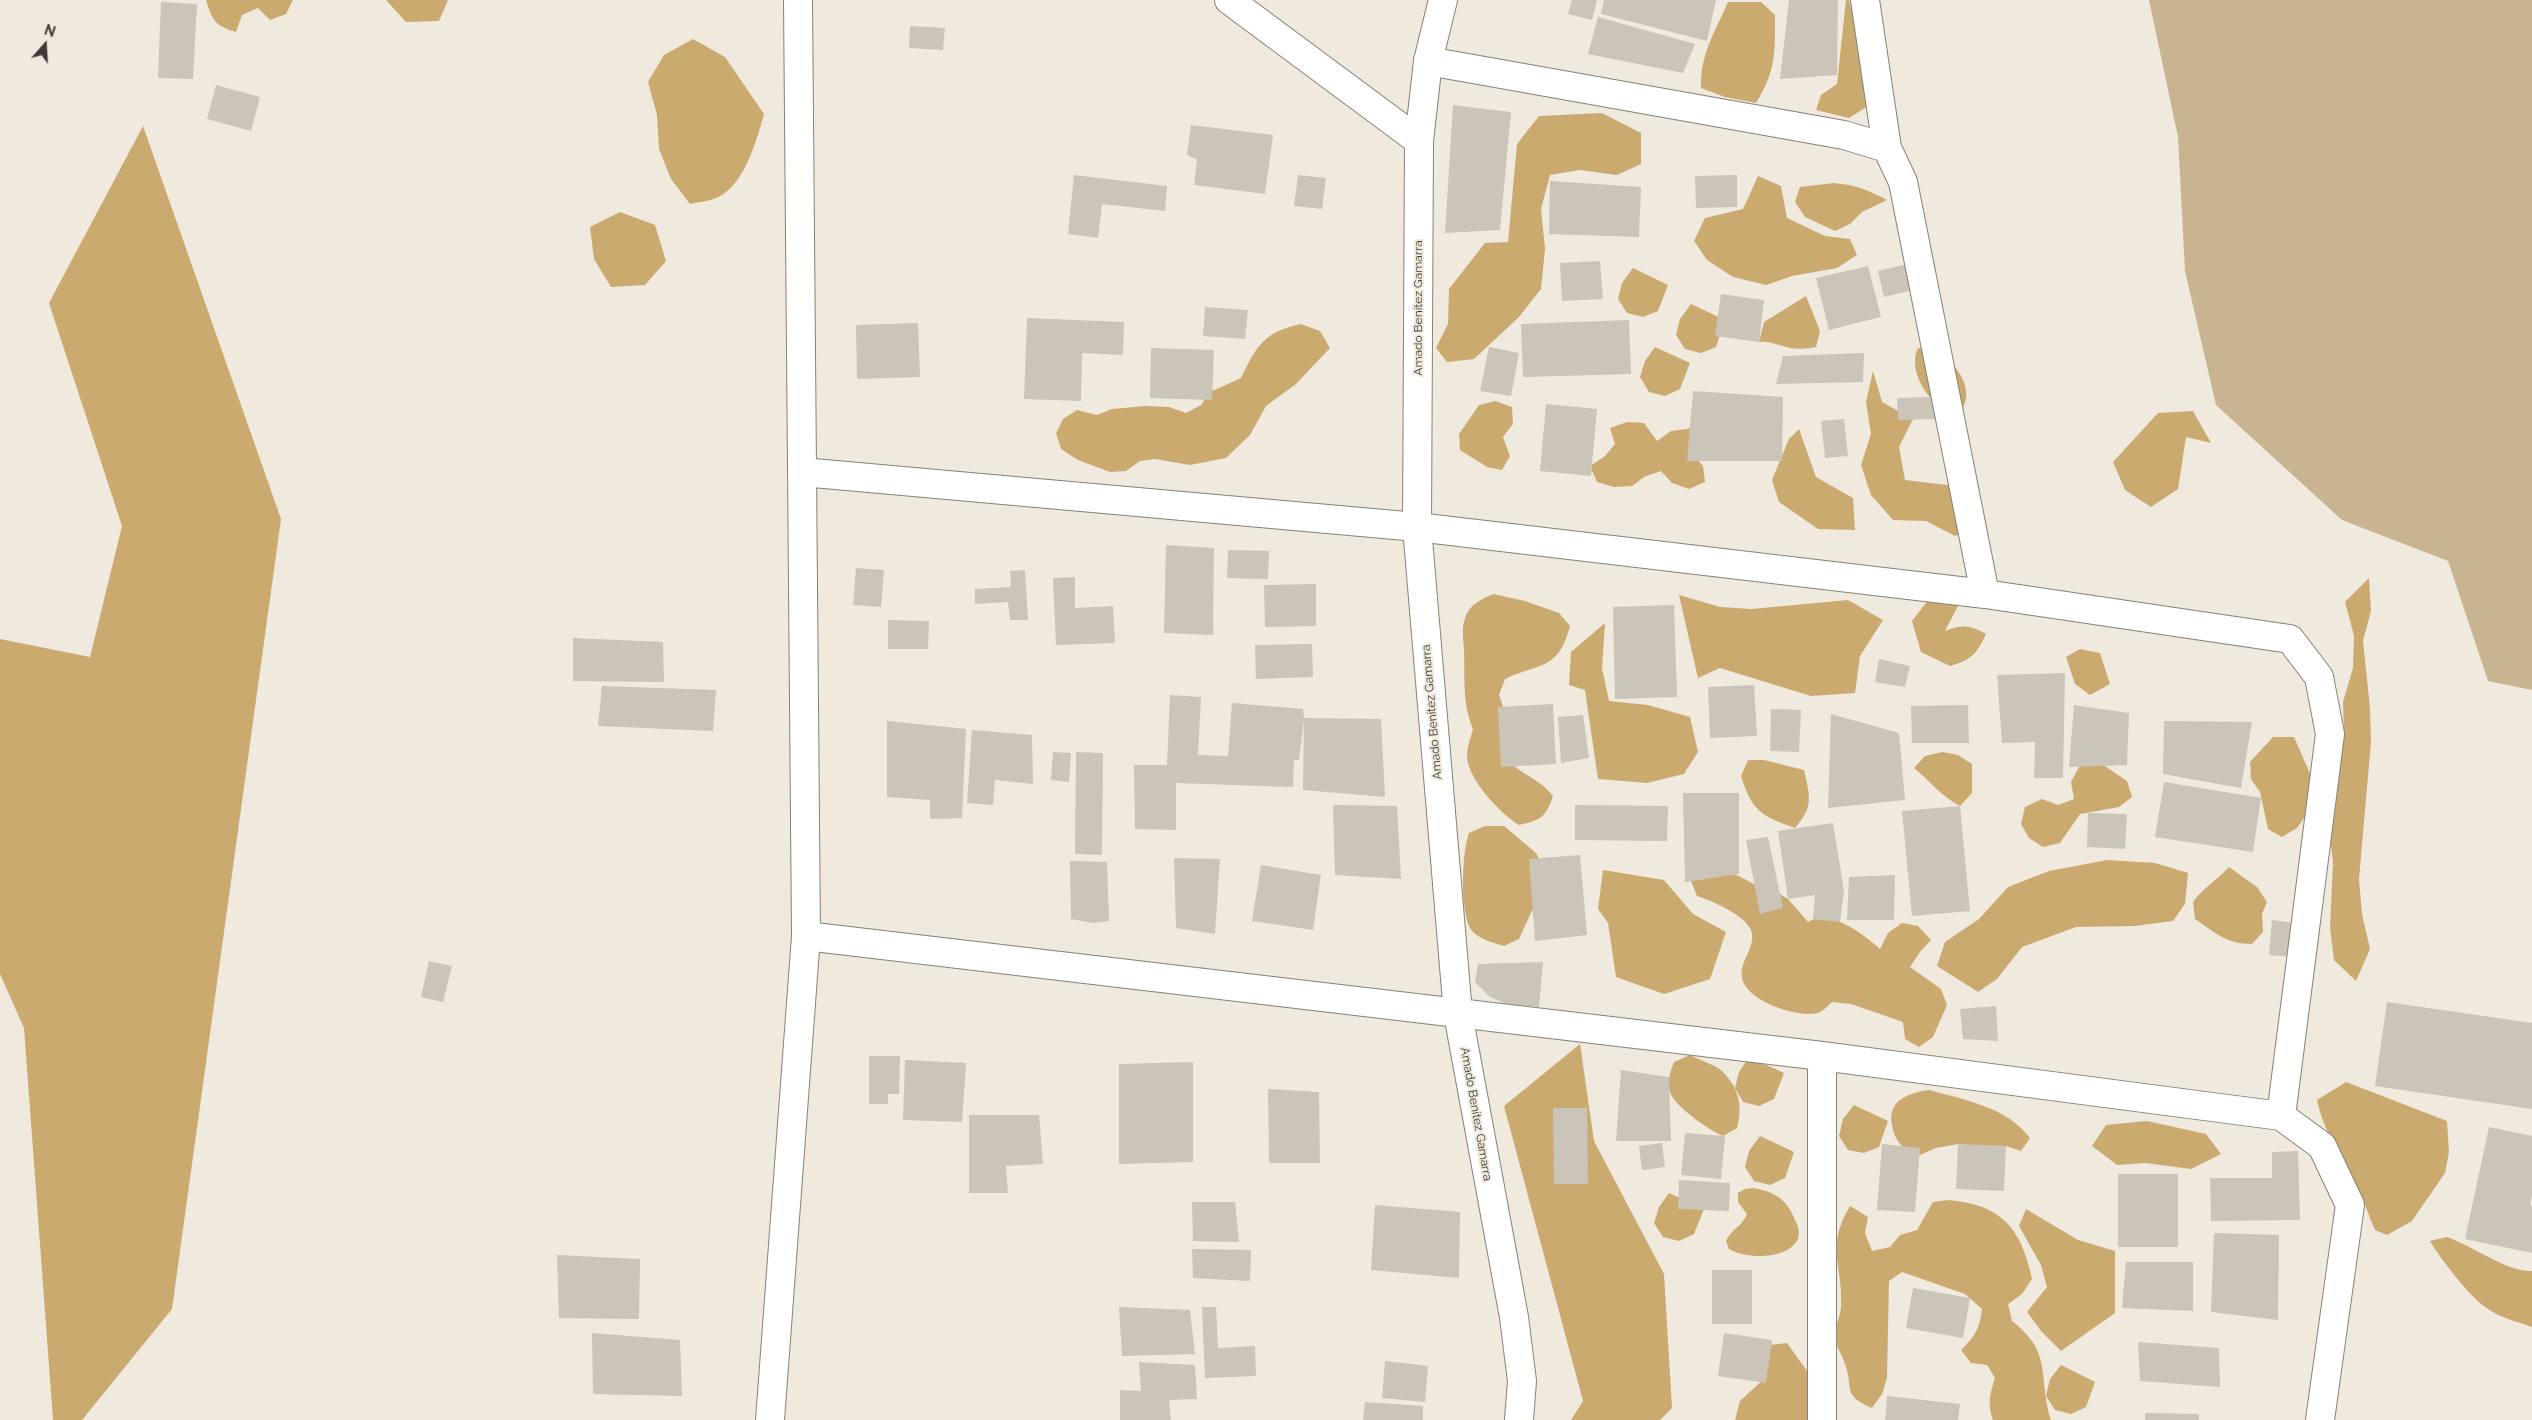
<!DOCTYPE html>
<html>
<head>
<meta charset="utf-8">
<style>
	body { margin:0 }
	#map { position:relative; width:2532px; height:1420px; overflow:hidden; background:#f0e9dd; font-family:Raleway,sans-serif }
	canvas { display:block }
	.north { position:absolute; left:20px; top:20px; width:50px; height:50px; -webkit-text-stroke:4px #f0e9dd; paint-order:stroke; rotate:19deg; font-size:14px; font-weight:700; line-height:20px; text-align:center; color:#3e3b36 }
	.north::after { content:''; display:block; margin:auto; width:18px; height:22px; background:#3e3b36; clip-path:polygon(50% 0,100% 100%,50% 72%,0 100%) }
</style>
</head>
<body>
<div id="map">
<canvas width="2532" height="1420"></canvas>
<div class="north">N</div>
</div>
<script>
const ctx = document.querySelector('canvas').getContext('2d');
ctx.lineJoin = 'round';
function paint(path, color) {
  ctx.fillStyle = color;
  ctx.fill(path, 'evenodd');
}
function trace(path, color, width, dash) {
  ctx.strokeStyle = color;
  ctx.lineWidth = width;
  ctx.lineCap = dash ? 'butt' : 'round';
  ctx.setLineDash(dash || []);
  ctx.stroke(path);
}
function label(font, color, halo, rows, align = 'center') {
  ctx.font = font + ' Raleway,sans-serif';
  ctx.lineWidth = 4;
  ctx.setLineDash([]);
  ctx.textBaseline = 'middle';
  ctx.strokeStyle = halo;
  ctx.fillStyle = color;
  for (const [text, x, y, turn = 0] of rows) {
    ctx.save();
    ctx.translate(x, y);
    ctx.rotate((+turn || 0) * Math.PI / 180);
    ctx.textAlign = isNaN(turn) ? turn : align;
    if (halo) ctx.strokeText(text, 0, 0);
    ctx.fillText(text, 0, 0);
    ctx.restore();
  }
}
paint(new Path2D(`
	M 2149,0 L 2532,0 L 2532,690 L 2488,681 L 2448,561 L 2342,520 L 2216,405 L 2185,271 L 2178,137 Z`), '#c8b491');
paint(new Path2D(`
	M 206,0 L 293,0 L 286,14 L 270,20 L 258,8 L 242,15 L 236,32 C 215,26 212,20 206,0 Z
	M 386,0 L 448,0 L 439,21 L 406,22 Z
	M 1846,0 L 1849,0 L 1858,37 L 1868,106 L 1849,118 L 1816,110 L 1821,95 L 1837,84 Z
	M 1728,2 L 1761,2 L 1775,15 C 1775,53 1776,71 1756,103 L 1725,97 L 1701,88 C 1700,54 1715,32 1728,2 Z
	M 693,39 L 725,57 L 764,114 C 757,139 745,183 720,196 C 712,201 699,202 690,204 L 671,179 L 659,149 L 657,115 L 648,82 L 664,55 Z
	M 1602,113 L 1641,133 L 1641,164 L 1617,175 L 1580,170 L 1550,175 L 1541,209 L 1545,249 L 1541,289 L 1519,317 L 1474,359 L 1447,362 L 1436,348 L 1448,324 L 1449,289 L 1485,243 L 1508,242 L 1517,144 L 1539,116 Z
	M 143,126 L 281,519 L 172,1309 L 82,1420 L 53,1420 L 24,1028 L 0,974 L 0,639 L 90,657 L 122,526 L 49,303 Z
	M 1758,176 L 1781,186 L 1787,218 L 1825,236 L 1850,239 L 1857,255 L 1837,268 L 1792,276 L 1766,285 L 1733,277 L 1707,260 L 1694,241 L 1705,218 L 1743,209 Z
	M 1834,183 C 1855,185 1869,190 1887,200 L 1862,212 L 1850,224 L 1835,231 L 1805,217 L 1795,202 L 1800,187 Z
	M 620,212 L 655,225 L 666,261 L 645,285 L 611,287 L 594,259 L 590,227 Z
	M 1633,268 L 1668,285 L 1658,311 L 1643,317 L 1627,313 L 1618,299 L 1622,283 Z
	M 1806,296 L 1820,331 L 1816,347 C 1805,349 1794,350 1783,346 C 1774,344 1768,341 1759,342 L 1764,322 Z
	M 1691,304 L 1725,320 L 1716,347 L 1701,353 L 1685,349 L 1676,335 L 1680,319 Z
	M 1301,324 L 1320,331 L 1330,348 L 1296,384 L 1266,406 L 1250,435 L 1226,458 L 1190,465 L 1155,459 L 1140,461 L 1126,471 L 1110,472 L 1078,460 L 1061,449 L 1056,433 L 1063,419 L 1077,410 L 1097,415 L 1112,409 L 1146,406 L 1169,407 L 1186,413 L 1201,405 L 1210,392 L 1241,378 C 1257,345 1264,332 1301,324 Z
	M 1655,347 L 1690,363 L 1680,389 L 1665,396 L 1649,392 L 1640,377 L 1645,361 Z
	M 1918,348 C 1947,348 1983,388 1958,415 C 1949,410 1938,406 1931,398 C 1919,386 1910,363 1918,348 Z
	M 1873,371 L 1882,402 L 1913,419 L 1899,447 L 1905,480 L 1972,488 L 1985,525 L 1955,536 L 1926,521 L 1893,520 L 1871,495 L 1861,465 L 1871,434 L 1866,402 Z
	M 1495,401 L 1512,407 L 1513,424 L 1503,437 L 1510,456 L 1502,470 L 1487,467 L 1460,450 L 1459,434 L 1479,405 Z
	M 2193,411 L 2211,443 L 2186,437 L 2178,489 L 2151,507 L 2125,490 L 2113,462 L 2158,413 Z
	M 1627,422 L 1644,423 L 1657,441 L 1671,431 L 1687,429 L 1703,422 L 1693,454 L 1703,466 L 1705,482 L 1689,489 L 1672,483 L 1661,471 L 1644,477 L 1632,486 L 1614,487 L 1597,482 L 1590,466 L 1605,456 L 1615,444 L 1610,428 Z
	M 1799,429 L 1816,477 L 1853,498 L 1855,530 L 1818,529 L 1779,502 L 1772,480 L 1789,439 Z
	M 2369,578 L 2371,611 L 2363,641 L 2370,708 L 2371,742 L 2359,879 L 2362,914 L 2370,949 L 2356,981 L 2334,960 L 2330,928 L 2333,862 L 2329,831 L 2331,798 L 2340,767 L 2344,733 L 2343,702 L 2353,668 L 2354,636 L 2345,602 Z
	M 1493,594 L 1525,601 L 1559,613 L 1570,626 C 1558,671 1541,662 1505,679 L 1499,695 L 1505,712 L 1514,766 C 1529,778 1540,780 1553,796 C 1546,817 1541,820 1519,825 C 1501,814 1473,784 1468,763 C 1465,752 1470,740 1473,729 C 1462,703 1465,677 1464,649 C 1463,636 1461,628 1466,615 C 1471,604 1482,599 1493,594 Z
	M 1679,595 L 1720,607 L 1752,609 L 1848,600 L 1883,620 L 1860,656 L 1855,693 L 1811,696 L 1720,668 L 1698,678 Z
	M 1932,595 L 1960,602 L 1945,631 C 1961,624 1971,625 1986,634 C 1977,654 1971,660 1950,666 L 1921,652 L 1912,621 Z
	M 1605,623 L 1602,668 L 1609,701 L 1648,705 L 1690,717 L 1698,752 L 1684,774 L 1647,783 L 1598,779 L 1585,690 L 1569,685 L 1571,652 Z
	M 2080,649 L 2100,653 L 2110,684 L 2090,695 L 2075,684 L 2066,657 Z
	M 2273,737 L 2294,737 L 2314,783 L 2307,814 L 2297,828 L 2282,837 L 2268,829 L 2260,792 L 2251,779 L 2250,762 Z
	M 1942,752 L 1958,755 L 1972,764 L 1972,793 L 1960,806 C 1941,796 1930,781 1914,768 L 1925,756 Z
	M 1748,760 L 1764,760 L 1804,770 C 1810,797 1814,806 1795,828 C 1761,816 1752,811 1741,776 Z
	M 2096,760 L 2127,781 L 2132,797 L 2119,807 L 2080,814 L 2060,843 L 2043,847 L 2029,838 L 2021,824 L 2025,807 L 2042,799 L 2058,805 L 2074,799 L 2071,782 L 2079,767 Z
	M 1485,826 L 1504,826 L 1536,853 L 1545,870 L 1540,893 L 1519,939 L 1504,946 C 1494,943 1479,939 1472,931 C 1459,913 1462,852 1469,833 Z
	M 2107,860 L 2155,863 L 2188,873 L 2185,904 L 2173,921 L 2134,926 L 2076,927 L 2022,947 L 1997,979 L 1978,992 L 1937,966 L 1945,942 L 1979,919 L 2008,887 L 2049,871 Z
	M 2229,867 L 2257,887 L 2267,902 L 2262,914 L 2263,932 L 2252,944 C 2226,944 2216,933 2195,919 L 2193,902 C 2203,888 2217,880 2229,867 Z
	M 1723,868 L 1754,884 L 1772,889 L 1788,899 L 1808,922 C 1831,908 1864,935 1880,949 L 1888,933 L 1902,923 L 1918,926 L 1931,940 L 1920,952 L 1910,967 L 1941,989 L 1947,1005 L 1933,1037 L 1919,1047 L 1905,1039 L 1903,1022 L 1851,1004 L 1832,1002 C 1828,1006 1822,1012 1817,1013 C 1797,1018 1746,1001 1742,978 C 1739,960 1757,947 1751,930 C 1745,915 1712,901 1697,896 L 1691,881 Z
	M 1603,870 L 1664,880 L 1693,914 L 1726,932 L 1710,979 L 1664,994 L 1616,977 L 1608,923 L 1598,909 Z
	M 1580,1044 L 1594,1141 L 1664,1274 L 1672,1408 L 1660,1420 L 1571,1420 L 1583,1401 L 1504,1106 Z
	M 1690,1055 C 1699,1060 1714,1064 1722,1071 C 1739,1088 1743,1106 1737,1128 L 1723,1136 C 1709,1130 1674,1106 1670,1092 C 1667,1081 1670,1073 1674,1062 Z
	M 1749,1057 L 1784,1073 L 1774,1099 L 1759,1106 L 1743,1102 L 1735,1088 L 1739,1072 Z
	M 2346,1082 L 2447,1121 L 2449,1152 L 2445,1173 L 2412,1221 L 2387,1235 L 2375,1230 C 2368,1215 2364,1198 2356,1184 C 2342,1158 2323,1130 2317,1100 Z
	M 1929,1090 C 1965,1100 2007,1107 2030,1138 L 2021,1151 L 2006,1146 L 1975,1147 L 1958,1144 L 1936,1148 L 1920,1155 C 1915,1152 1907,1150 1902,1146 C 1896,1140 1893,1132 1892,1125 C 1887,1100 1909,1093 1929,1090 Z
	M 1854,1105 L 1888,1121 L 1879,1147 L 1864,1153 L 1848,1150 L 1839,1136 L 1843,1119 Z
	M 2147,1121 L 2206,1134 L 2221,1154 L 2191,1169 L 2145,1163 L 2117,1165 L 2092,1146 L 2106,1125 Z
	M 1760,1136 L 1794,1152 L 1785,1178 L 1770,1185 L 1754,1181 L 1745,1167 L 1749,1151 Z
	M 1754,1188 C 1778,1193 1787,1200 1796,1222 C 1799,1228 1800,1234 1797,1241 C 1785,1260 1746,1259 1729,1249 L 1726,1241 C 1731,1229 1743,1226 1747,1214 L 1738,1202 L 1738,1193 L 1745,1189 Z
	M 1669,1193 L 1704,1209 L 1694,1234 L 1679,1241 L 1663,1237 L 1654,1223 L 1659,1207 Z
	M 1949,1200 C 2002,1205 2021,1228 2032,1279 L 2022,1294 L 2008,1304 L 2012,1321 C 2054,1354 2037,1375 2051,1420 L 1993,1420 C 1987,1405 1990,1393 1995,1378 L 1987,1365 L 1971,1363 L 1961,1350 C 1975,1337 1980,1327 1982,1309 L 1965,1294 L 1902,1272 L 1889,1281 L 1887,1378 L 1882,1394 L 1872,1408 C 1841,1395 1854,1388 1845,1364 C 1843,1356 1836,1347 1835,1339 C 1833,1330 1841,1316 1841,1306 C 1843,1263 1825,1248 1850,1206 L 1868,1217 L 1865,1233 L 1872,1251 L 1890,1247 L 1900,1235 L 1917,1230 L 1933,1202 Z
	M 2026,1209 L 2078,1240 L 2115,1251 L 2115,1313 L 2061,1351 L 2041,1331 L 2027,1312 L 2047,1287 L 2041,1265 L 2019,1226 Z
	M 2447,1237 C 2473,1246 2507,1272 2532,1271 L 2532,1327 C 2518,1322 2501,1318 2488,1309 C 2471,1299 2440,1258 2430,1241 Z
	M 1787,1343 L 1810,1375 L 1821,1420 L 1735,1420 L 1740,1401 L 1765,1378 L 1770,1345 Z
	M 2061,1365 L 2095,1382 L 2086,1407 L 2071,1414 L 2055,1410 L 2046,1396 L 2050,1379 Z`), '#cbaa70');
paint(new Path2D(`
	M 1572,0 L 1597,0 L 1592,20 L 1568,14 Z
	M 1604,0 L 1716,0 L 1707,41 L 1601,14 Z
	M 1789,0 L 1838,0 L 1837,75 L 1780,79 Z
	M 161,2 L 197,4 L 193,79 L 158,78 Z
	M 1598,17 L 1695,44 L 1683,73 L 1588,54 Z
	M 910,26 L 945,28 L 943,50 L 909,48 Z
	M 216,85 L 260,97 L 251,131 L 207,119 Z
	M 1453,105 L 1511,112 L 1500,230 L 1445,233 Z
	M 1191,125 L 1273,135 L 1265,194 L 1194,185 L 1197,160 L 1187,155 Z
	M 1074,175 L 1167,186 L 1165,211 L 1102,204 L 1098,238 L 1068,234 Z
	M 1298,175 L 1326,178 L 1322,209 L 1294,206 Z
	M 1737,175 L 1737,207 L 1696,208 L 1695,176 Z
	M 1550,181 L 1641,187 L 1639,237 L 1549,234 Z
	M 1600,261 L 1603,299 L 1562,301 L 1560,263 Z
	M 1907,264 L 1913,290 L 1884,297 L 1878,271 Z
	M 1868,266 L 1881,317 L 1829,330 L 1816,278 Z
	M 1721,294 L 1764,300 L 1759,342 L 1715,336 Z
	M 1205,307 L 1248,310 L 1245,339 L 1203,336 Z
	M 1027,318 L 1124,322 L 1123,355 L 1082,353 L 1081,401 L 1024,399 Z
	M 1629,320 L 1631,374 L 1523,377 L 1521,324 Z
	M 918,323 L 920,377 L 857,379 L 856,325 Z
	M 1489,347 L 1519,353 L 1511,396 L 1480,391 Z
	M 1151,348 L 1214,350 L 1212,400 L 1150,398 Z
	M 1864,353 L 1863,382 L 1776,384 L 1783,356 Z
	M 1693,391 L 1783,397 L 1782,461 L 1687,461 Z
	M 1935,397 L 1936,419 L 1898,420 L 1897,398 Z
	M 1546,404 L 1597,409 L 1591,476 L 1540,471 Z
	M 1844,419 L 1848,456 L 1825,458 L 1821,421 Z
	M 1166,545 L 1214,548 L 1213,635 L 1164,633 Z
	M 1228,550 L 1269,551 L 1268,579 L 1227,578 Z
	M 856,568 L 884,570 L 881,607 L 853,605 Z
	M 1025,570 L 1028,620 L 1010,620 L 1008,602 L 975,604 L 975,589 L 1011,587 L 1010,571 Z
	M 1075,577 L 1075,608 L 1113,606 L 1115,643 L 1056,645 L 1053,578 Z
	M 1316,584 L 1316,626 L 1265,627 L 1264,585 Z
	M 1674,605 L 1677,697 L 1615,699 L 1613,607 Z
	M 888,620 L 929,621 L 928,649 L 888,649 Z
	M 573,638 L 663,642 L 664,682 L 573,681 Z
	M 1312,644 L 1313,677 L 1256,679 L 1255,645 Z
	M 1879,659 L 1910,666 L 1905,687 L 1875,682 Z
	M 2065,673 L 2063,778 L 2034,778 L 2035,742 L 2002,743 L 1997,675 Z
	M 1754,685 L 1757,736 L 1710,738 L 1708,687 Z
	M 602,686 L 716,690 L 713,731 L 598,726 Z
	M 1170,695 L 1201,697 L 1198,755 L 1228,756 L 1232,703 L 1303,709 L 1304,718 L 1381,719 L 1385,797 L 1303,790 L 1304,720 L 1299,760 L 1294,760 L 1293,787 L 1176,783 L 1176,830 L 1135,829 L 1134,765 L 1167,765 Z
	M 1553,704 L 1556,764 L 1501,767 L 1498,707 Z
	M 1968,705 L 1969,743 L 1912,743 L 1911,706 Z
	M 2074,705 L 2129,713 L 2127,765 L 2069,767 Z
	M 1771,709 L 1801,710 L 1799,752 L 1770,751 Z
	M 1831,714 L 1899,733 L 1905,800 L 1828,808 Z
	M 1583,715 L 1589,758 L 1561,763 L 1558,717 Z
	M 887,721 L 966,729 L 962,818 L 930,819 L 930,800 L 887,797 Z
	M 2164,721 L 2252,722 L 2241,788 L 2163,774 Z
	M 972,730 L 1032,735 L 1033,784 L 995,780 L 993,805 L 967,803 Z
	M 1053,752 L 1071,753 L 1069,782 L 1051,780 Z
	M 1076,752 L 1103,753 L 1102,855 L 1075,854 Z
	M 2164,782 L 2261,798 L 2253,852 L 2155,837 Z
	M 1683,793 L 1739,793 L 1739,874 L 1685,882 Z
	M 1333,805 L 1397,806 L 1401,879 L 1335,875 Z
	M 1575,805 L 1668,806 L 1667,841 L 1575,840 Z
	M 1960,806 L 1970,911 L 1912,916 L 1902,811 Z
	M 2088,813 L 2127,814 L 2125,849 L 2087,847 Z
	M 1833,823 L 1844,891 L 1840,922 L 1813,919 L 1815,895 L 1788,899 L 1778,831 Z
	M 1768,837 L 1783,908 L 1760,914 L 1746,840 Z
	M 1580,855 L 1587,935 L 1535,941 L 1529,859 Z
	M 1174,858 L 1220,859 L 1215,934 L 1176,928 Z
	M 1070,861 L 1107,862 L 1109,921 L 1092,923 L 1071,919 Z
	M 1261,865 L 1321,875 L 1313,930 L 1252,921 Z
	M 1895,875 L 1894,920 L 1847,920 L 1849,877 Z
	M 2272,920 L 2295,923 L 2291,957 L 2269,955 Z
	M 429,961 L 452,966 L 443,1002 L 421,997 Z
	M 1543,962 L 1539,1007 L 1507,1004 L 1490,997 L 1475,982 L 1478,964 Z
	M 2387,1002 L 2532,1023 L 2532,1109 L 2375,1086 Z
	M 1996,1006 L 1998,1041 L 1963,1039 L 1960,1009 Z
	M 869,1056 L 900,1056 L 899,1094 L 888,1094 L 888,1104 L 869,1104 Z
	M 905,1060 L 966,1063 L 962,1122 L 903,1120 Z
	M 1193,1062 L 1193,1162 L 1119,1164 L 1119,1064 Z
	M 1621,1070 L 1669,1077 L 1671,1141 L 1616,1141 Z
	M 1268,1089 L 1319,1092 L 1320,1163 L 1269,1163 Z
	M 1553,1108 L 1587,1108 L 1588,1184 L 1554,1184 Z
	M 969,1115 L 1039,1115 L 1043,1164 L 1006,1166 L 1008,1193 L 969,1193 Z
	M 2489,1127 L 2532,1136 L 2532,1195 L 2530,1205 L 2532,1206 L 2532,1253 L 2465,1239 Z
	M 1685,1133 L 1725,1136 L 1721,1179 L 1681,1175 Z
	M 1662,1143 L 1665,1167 L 1642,1170 L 1639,1146 Z
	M 1882,1144 L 1920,1148 L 1915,1212 L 1877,1210 Z
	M 1958,1144 L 2006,1146 L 2004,1191 L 1956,1189 Z
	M 2298,1151 L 2300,1220 L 2211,1221 L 2210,1178 L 2272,1178 L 2272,1152 Z
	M 2118,1174 L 2178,1174 L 2178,1247 L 2118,1247 Z
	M 1679,1180 L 1730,1183 L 1729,1211 L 1678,1209 Z
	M 1192,1202 L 1235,1202 L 1239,1242 L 1193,1241 Z
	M 1375,1205 L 1460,1212 L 1459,1278 L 1371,1270 Z
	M 2214,1233 L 2279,1235 L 2278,1320 L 2211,1312 Z
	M 1192,1249 L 1251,1250 L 1250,1281 L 1193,1278 Z
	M 557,1255 L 640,1259 L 639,1319 L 559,1318 Z
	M 2126,1262 L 2193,1262 L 2193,1311 L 2122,1308 Z
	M 1712,1270 L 1752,1270 L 1752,1324 L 1712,1324 Z
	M 1913,1288 L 1970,1298 L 1963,1338 L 1906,1328 Z
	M 1119,1307 L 1190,1310 L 1195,1354 L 1122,1356 Z
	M 1202,1307 L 1216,1307 L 1218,1348 L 1255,1346 L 1256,1376 L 1205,1378 Z
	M 592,1333 L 680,1340 L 682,1396 L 593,1394 Z
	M 1724,1333 L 1772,1340 L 1766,1383 L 1718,1376 Z
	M 2138,1342 L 2219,1348 L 2220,1387 L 2140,1381 Z
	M 1385,1361 L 1428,1366 L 1425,1402 L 1382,1398 Z
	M 1139,1362 L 1195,1365 L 1197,1399 L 1169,1400 L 1171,1420 L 1120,1420 L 1120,1390 L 1141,1391 Z
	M 1887,1396 L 1960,1404 L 1958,1420 L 1885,1420 Z
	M 1365,1402 L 1423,1406 L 1423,1420 L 1363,1420 Z
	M 2145,1413 L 2199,1414 L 2199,1420 L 2145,1420 Z`), '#cbc4b8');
const minor = new Path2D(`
	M 1229,0 L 1419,141
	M 1865,0 L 1887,148
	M 1428,61 L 1844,135 L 1887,148 L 1903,182 L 1985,594
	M 802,472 L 1417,527 L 1985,594 L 2290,639 L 2319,677 L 2330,734 L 2281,1116
	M 806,936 L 1822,1056 L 2281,1116 L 2322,1146 L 2350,1205 L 2320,1420
	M 1822,1056 L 1822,1420
	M 770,1420 L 806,936 L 798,0`);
const secondary = new Path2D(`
	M 1443,0 L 1428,61 L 1419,141 L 1417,527 L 1458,1014 L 1514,1317 L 1522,1381 L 1519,1420`);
trace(minor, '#878176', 30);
trace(secondary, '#878176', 30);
trace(minor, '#fff', 28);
trace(secondary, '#fff', 28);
label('12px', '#3e3b36', '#f0e9dd', [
	["Amado Benítez Gamarra",1418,308,-90],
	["Amado Benítez Gamarra",1432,712,-95],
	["Amado Benítez Gamarra",1476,1114,80]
]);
</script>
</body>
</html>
